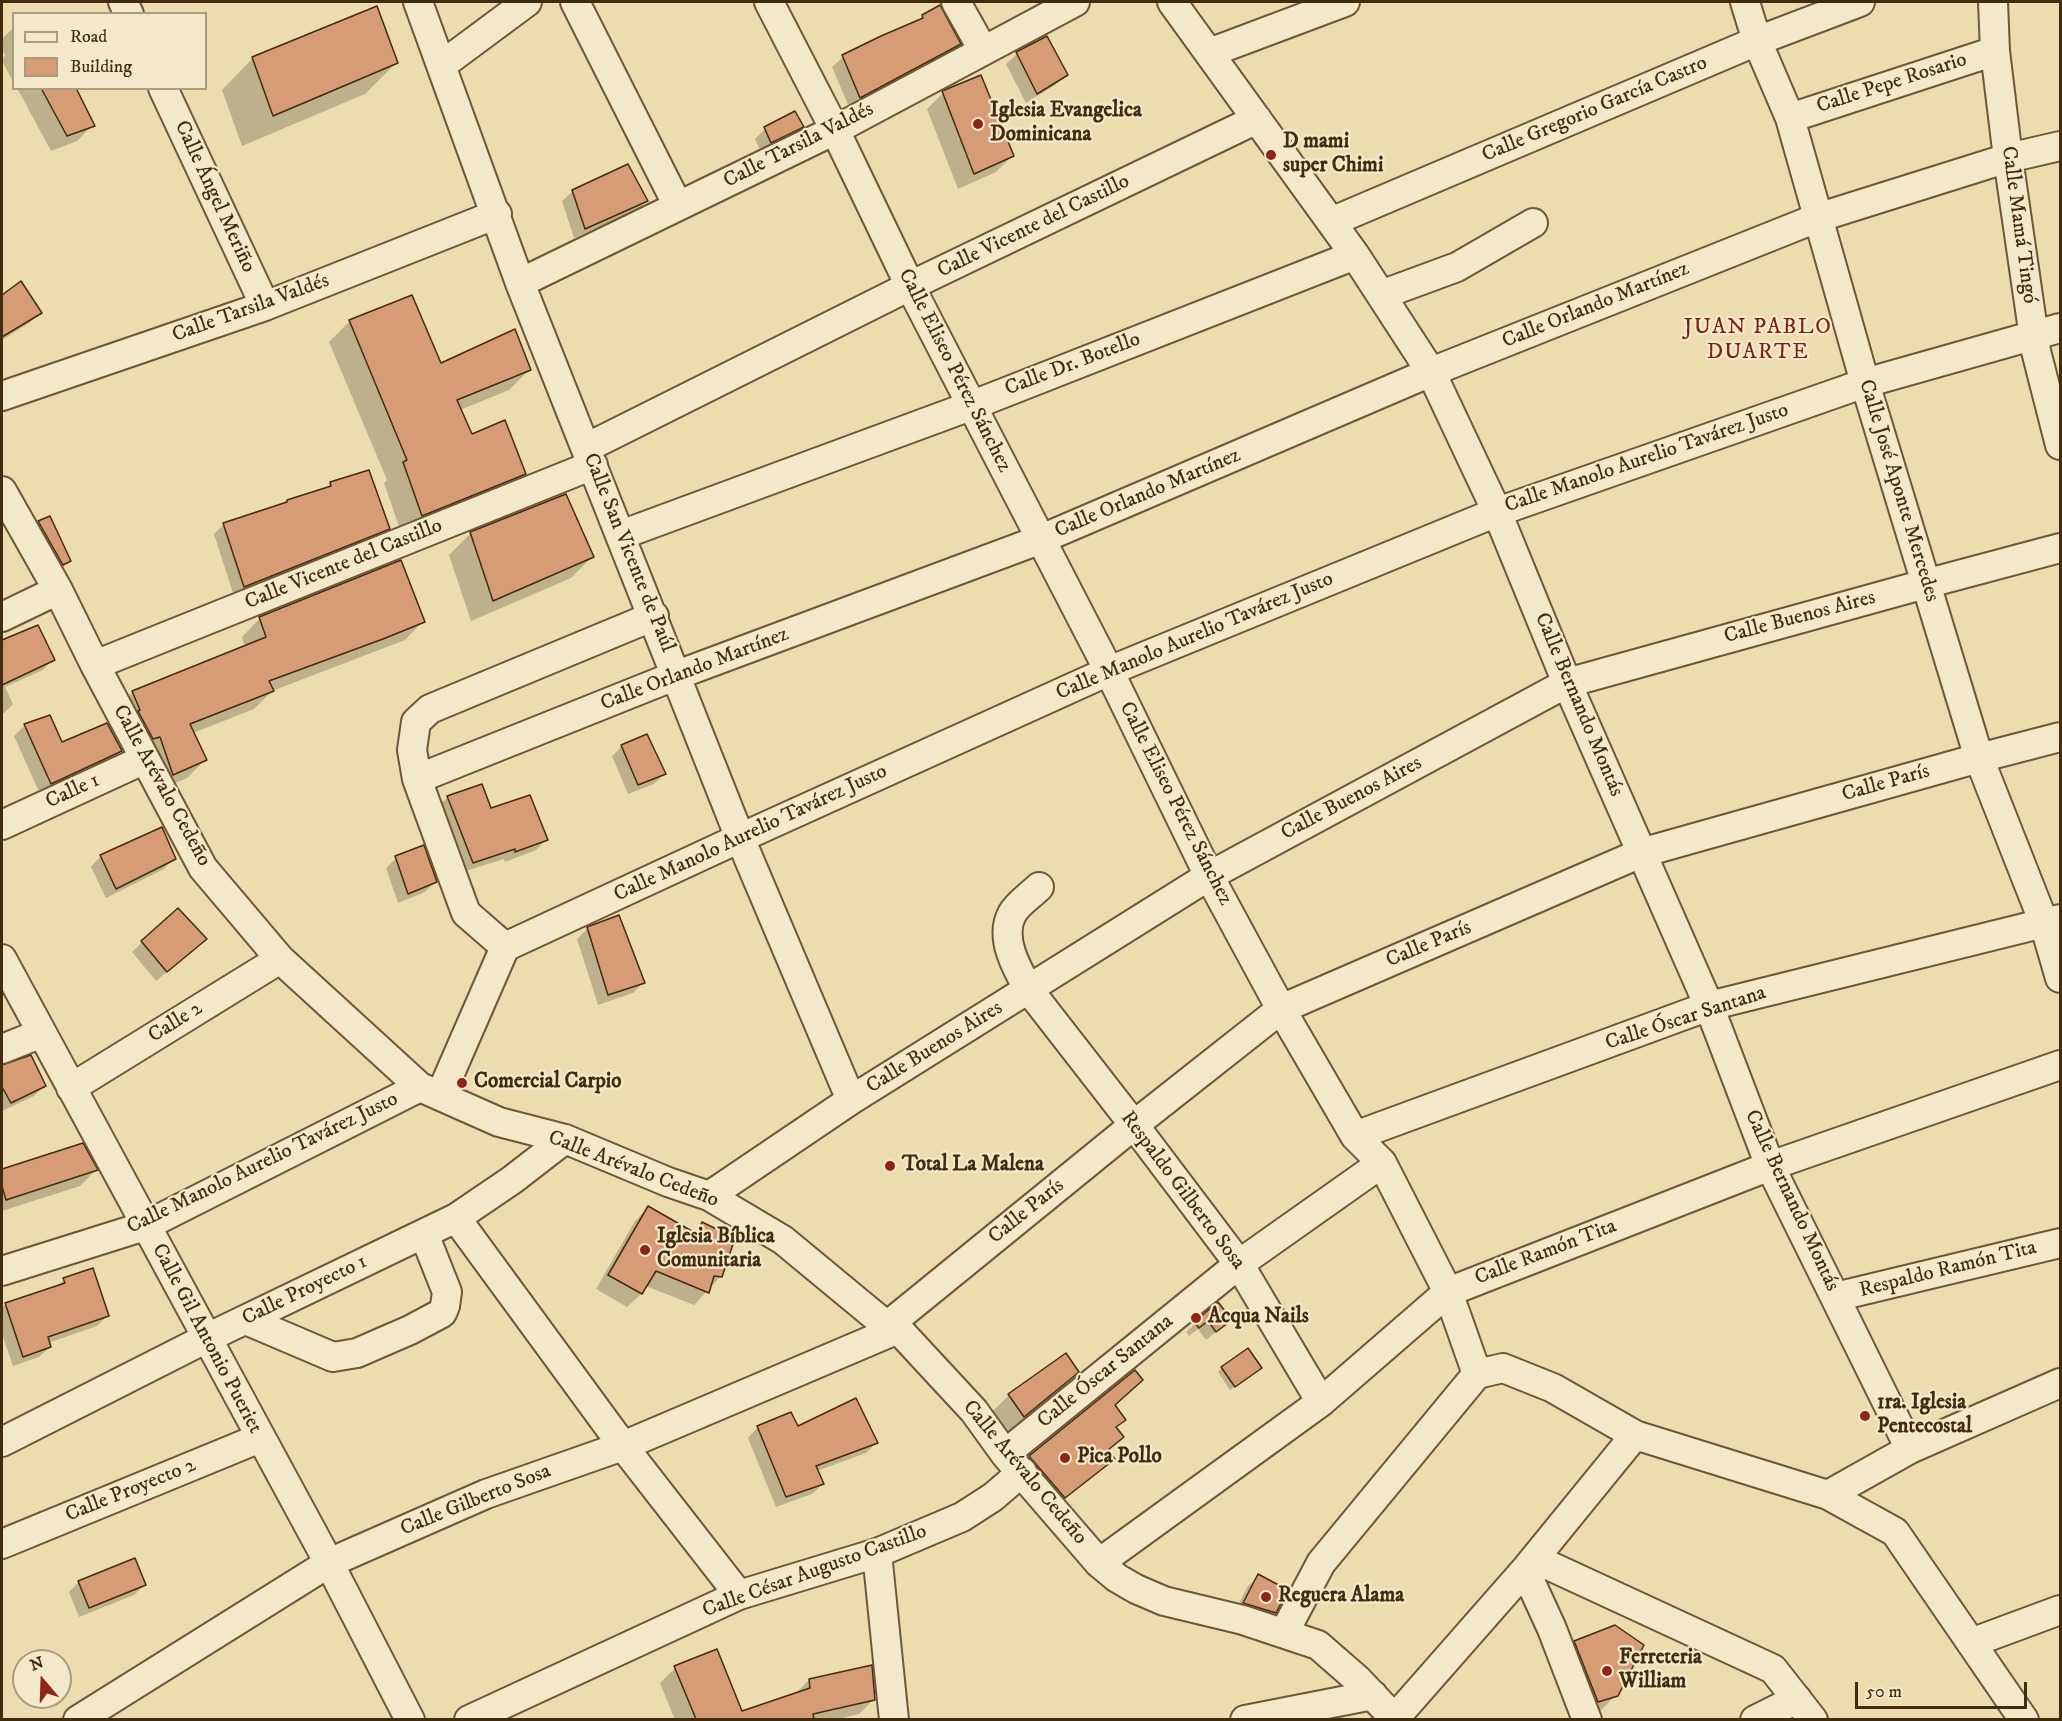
<!DOCTYPE html>
<html>
<head>
<meta charset="utf-8">
<style>
	body { margin:0 }
	#map { position:relative; width:2062px; height:1721px; overflow:hidden; background:#eddcae; font-family:"IM FELL DW Pica",serif }
	canvas { display:block }
	.frame { position:absolute; inset:0; border:3px solid #422b0f; pointer-events:none }
	.legend { position:absolute; left:12px; top:12px; width:195px; height:78px; box-sizing:border-box; background:#f3e8ca; border:2px solid #ac9c7f; margin:0; padding:8px 10px; list-style:none; font-size:18px; color:#422b0f }
	.legend li { display:flex; align-items:center; gap:12px; height:30px }
	.legend b { width:30px; border:2px solid #ac9c7f }
	.north { position:absolute; left:12px; top:1649px; width:60px; height:60px; box-sizing:border-box; background:#f3e8ca; border:2px solid #ac9c7f; border-radius:50%; rotate:341deg; font-size:16px; font-weight:700; line-height:24px; text-align:center; color:#422b0f }
	.north::after { content:''; display:block; margin:auto; width:21px; height:27px; background:#8f2418; clip-path:polygon(50% 0,100% 100%,50% 72%,0 100%) }
	.scale { position:absolute; left:1855px; top:1682px; width:172px; height:27px; box-sizing:border-box; border:3px solid #422b0f; border-top:0; padding-left:8px; font-size:18px; line-height:21px; white-space:nowrap; color:#422b0f; -webkit-text-stroke:4px #f3e8ca; paint-order:stroke }
</style>
</head>
<body>
<div id="map">
<canvas width="2062" height="1721"></canvas>
<div class="frame"></div>
<ul class="legend">
<li><b style="height:8px;background:#f3e8ca"></b>Road</li>
<li><b style="height:16px;background:#d69c75"></b>Building</li>
</ul>
<div class="north">N</div>
<div class="scale">50 m</div>
</div>
<script>
const ctx = document.querySelector('canvas').getContext('2d');
ctx.lineJoin = 'round';
function paint(path, color) {
  ctx.fillStyle = color;
  ctx.fill(path, 'evenodd');
}
function trace(path, color, width, dash) {
  ctx.strokeStyle = color;
  ctx.lineWidth = width;
  ctx.lineCap = dash ? 'butt' : 'round';
  ctx.setLineDash(dash || []);
  ctx.stroke(path);
}
function label(font, color, halo, rows, align = 'center') {
  ctx.font = font + ' "IM FELL DW Pica",serif';
  ctx.lineWidth = 4.5;
  ctx.setLineDash([]);
  ctx.textBaseline = 'middle';
  ctx.strokeStyle = halo;
  ctx.fillStyle = color;
  for (const [text, x, y, turn = 0] of rows) {
    ctx.save();
    ctx.translate(x, y);
    ctx.rotate((+turn || 0) * Math.PI / 180);
    ctx.textAlign = isNaN(turn) ? turn : align;
    if (halo) ctx.strokeText(text, 0, 0);
    ctx.fillText(text, 0, 0);
    ctx.restore();
  }
}
paint(new Path2D(`
	M 923,16 L 959,44 L 949,54 L 849,107 L 832,67 L 843,57 L 916,23 Z
	M 14,27 L 14,83 L 2,61 L 5,55 L 2,49 L 2,39 Z
	M 1046,38 L 1066,75 L 1055,85 L 1026,103 L 1006,64 L 1017,54 Z
	M 253,58 L 396,63 L 365,94 L 242,146 L 222,90 Z
	M 17,88 L 75,88 L 93,125 L 77,141 L 51,151 Z
	M 943,93 L 1012,156 L 996,172 L 958,189 L 927,109 Z
	M 802,127 L 792,137 L 761,152 L 755,139 L 765,129 Z
	M 573,191 L 646,201 L 636,211 L 574,238 L 562,201 Z
	M 2,293 L 40,313 L 29,323 L 2,340 Z
	M 350,321 L 440,365 L 529,370 L 509,390 L 460,410 L 471,436 L 524,474 L 504,494 L 402,535 L 384,483 L 387,480 L 329,342 Z
	M 331,484 L 388,528 L 378,539 L 234,596 L 214,534 L 224,524 L 325,489 Z
	M 565,496 L 592,557 L 571,578 L 471,621 L 449,555 L 470,534 Z
	M 39,522 L 69,561 L 59,571 L 28,532 Z
	M 260,618 L 423,621 L 405,640 L 272,691 L 254,709 L 193,733 L 205,760 L 187,778 L 155,792 L 115,711 L 133,692 L 245,647 L 242,637 Z
	M 37,627 L 53,659 L 43,670 L 5,687 L 13,704 L 2,715 L 2,643 Z
	M 49,717 L 62,743 L 120,751 L 110,761 L 40,794 L 14,736 L 24,726 Z
	M 622,746 L 664,774 L 654,784 L 628,794 L 612,756 Z
	M 448,797 L 491,810 L 546,840 L 536,850 L 505,862 L 504,859 L 462,872 L 437,807 Z
	M 101,856 L 174,858 L 164,869 L 106,898 L 91,867 Z
	M 396,858 L 435,881 L 425,892 L 398,903 L 386,868 Z
	M 588,928 L 643,983 L 633,993 L 598,1005 L 577,939 Z
	M 142,942 L 194,949 L 156,981 L 132,952 Z
	M 9,1066 L 45,1085 L 34,1096 L 2,1111 L 2,1067 Z
	M 82,1145 L 96,1170 L 80,1186 L 2,1211 L 2,1170 Z
	M 648,1208 L 693,1234 L 702,1224 L 721,1276 L 694,1305 L 646,1286 L 641,1294 L 627,1307 L 596,1289 L 635,1221 Z
	M 64,1280 L 108,1315 L 97,1326 L 48,1343 L 50,1347 L 39,1357 L 13,1366 L 2,1334 L 2,1308 L 5,1305 L 56,1287 Z
	M 1218,1304 L 1230,1320 L 1206,1340 L 1198,1329 L 1189,1336 L 1186,1332 Z
	M 1066,1355 L 1078,1372 L 1062,1388 L 1007,1432 L 993,1411 L 1009,1395 Z
	M 1222,1368 L 1260,1368 L 1230,1390 L 1218,1372 Z
	M 1135,1372 L 1113,1406 L 1124,1420 L 1115,1428 L 1122,1437 L 1107,1451 L 1113,1459 L 1099,1472 L 1050,1510 L 1016,1470 L 1030,1457 Z
	M 758,1427 L 797,1428 L 877,1442 L 866,1453 L 817,1471 L 823,1484 L 812,1494 L 776,1507 L 748,1438 Z
	M 1259,1576 L 1286,1591 L 1274,1613 L 1264,1623 L 1234,1613 L 1248,1586 Z
	M 79,1582 L 145,1585 L 134,1595 L 79,1617 L 69,1592 Z
	M 1575,1642 L 1616,1695 L 1600,1711 L 1582,1717 L 1559,1658 Z
	M 675,1668 L 741,1713 L 795,1694 L 809,1680 L 874,1699 L 859,1714 L 835,1720 L 675,1720 L 660,1683 Z`), '#0003');
const building = new Path2D(`
	M 940,5 L 961,44 L 860,98 L 842,55 L 881,36 L 923,18 L 922,15 Z
	M 377,6 L 398,63 L 273,116 L 252,57 Z
	M 1047,36 L 1068,75 L 1037,94 L 1016,52 Z
	M 981,75 L 1014,156 L 974,174 L 942,91 Z
	M 41,88 L 76,88 L 95,126 L 67,136 Z
	M 795,111 L 804,127 L 771,143 L 764,127 Z
	M 628,164 L 648,201 L 585,229 L 572,190 Z
	M 21,281 L 42,313 L 2,337 L 2,295 Z
	M 412,295 L 441,363 L 515,329 L 531,370 L 457,400 L 472,434 L 505,420 L 526,474 L 422,516 L 403,462 L 407,460 L 349,320 Z
	M 369,470 L 390,529 L 244,587 L 223,523 L 287,502 L 287,500 L 331,486 L 330,482 Z
	M 566,494 L 594,557 L 493,601 L 470,532 Z
	M 50,516 L 71,561 L 63,565 L 38,521 Z
	M 401,560 L 425,622 L 383,639 L 269,681 L 274,691 L 190,724 L 207,760 L 173,775 L 160,737 L 153,739 L 138,711 L 140,710 L 132,691 L 266,637 L 259,617 Z
	M 38,625 L 55,660 L 2,685 L 2,640 Z
	M 50,715 L 62,742 L 107,723 L 122,751 L 51,784 L 24,724 Z
	M 647,734 L 666,774 L 638,785 L 621,745 Z
	M 482,784 L 491,808 L 530,795 L 548,840 L 515,852 L 515,849 L 473,863 L 447,796 Z
	M 162,827 L 176,859 L 116,889 L 100,855 Z
	M 424,845 L 437,882 L 408,894 L 395,856 Z
	M 178,908 L 207,939 L 167,972 L 141,941 Z
	M 619,915 L 645,983 L 608,995 L 587,927 Z
	M 31,1055 L 46,1086 L 11,1103 L 2,1087 L 2,1065 Z
	M 83,1143 L 98,1170 L 6,1200 L 2,1186 L 2,1169 Z
	M 648,1206 L 697,1234 L 702,1222 L 735,1238 L 722,1277 L 714,1276 L 709,1293 L 656,1271 L 642,1294 L 608,1275 Z
	M 93,1268 L 109,1316 L 48,1337 L 51,1347 L 23,1357 L 5,1303 L 65,1283 L 63,1278 Z
	M 1218,1302 L 1232,1320 L 1216,1332 L 1208,1321 L 1199,1328 L 1194,1322 Z
	M 1248,1348 L 1262,1368 L 1235,1387 L 1221,1367 Z
	M 1066,1353 L 1079,1372 L 1024,1417 L 1008,1394 Z
	M 1135,1370 L 1143,1380 L 1115,1405 L 1126,1420 L 1116,1427 L 1124,1437 L 1108,1450 L 1115,1459 L 1065,1498 L 1029,1456 Z
	M 856,1398 L 878,1443 L 816,1466 L 824,1484 L 786,1497 L 757,1426 L 791,1412 L 798,1426 Z
	M 135,1558 L 146,1585 L 89,1608 L 78,1581 Z
	M 1258,1574 L 1288,1590 L 1276,1613 L 1243,1603 Z
	M 1615,1625 L 1644,1645 L 1618,1696 L 1598,1702 L 1574,1641 Z
	M 717,1649 L 742,1711 L 810,1688 L 809,1679 L 872,1665 L 875,1700 L 813,1714 L 814,1719 L 696,1719 L 674,1666 Z`);
paint(building, '#d69c75');
trace(building, '#422b0f', 1.5);
const minor = new Path2D(`
	M 123,2 L 129,14
	M 418,2 L 520,283 L 740,838 L 851,1100
	M 575,2 L 678,206
	M 769,2 L 835,130 L 910,286 L 1109,671 L 1209,876 L 1281,1009 L 1355,1136 L 1382,1163 L 1448,1292 L 1477,1374
	M 956,2 L 983,50
	M 1172,2 L 1355,255 L 1431,372 L 1497,512 L 1567,683 L 1709,1006 L 1770,1166 L 1910,1449
	M 1745,2 L 1757,41 L 1790,118 L 1865,383 L 1979,758 L 2044,923 L 2060,978
	M 1993,2 L 1995,51 L 2008,158 L 2036,351 L 2060,445
	M 1209,53 L 1345,2
	M 442,65 L 527,2
	M 163,88 L 265,306
	M 1790,118 L 1995,51
	M 1331,222 L 1757,41 L 1860,2
	M 520,283 L 835,130 L 1075,2
	M 1381,295 L 1457,267 L 1533,223
	M 2,396 L 265,306 L 497,214
	M 586,448 L 910,286 L 1257,119
	M 2,491 L 58,590 L 95,665 L 203,868 L 280,959 L 420,1087 L 499,1122 L 565,1139 L 668,1182 L 709,1196 L 783,1240 L 887,1326 L 898,1329 L 974,1411 L 1005,1454 L 1099,1563 L 1117,1578 L 1136,1589 L 1164,1601 L 1243,1620 L 1318,1645 L 1357,1679 L 1396,1720
	M 621,535 L 973,405 L 1355,255
	M 2,617 L 58,590
	M 95,665 L 593,465
	M 417,779 L 412,750 L 416,722 L 430,709 L 654,616
	M 2,825 L 145,759
	M 1039,887 C 1031,895 1017,904 1012,914 C 999,938 1017,969 1029,990 L 1134,1125 L 1239,1264 L 1321,1402
	M 505,947 L 466,913 L 417,779 L 677,675 L 1039,540 L 1431,372 L 1817,218 L 2008,158 L 2060,146
	M 2,959 L 329,1563 L 410,1720
	M 2,1049 L 42,1033
	M 71,1088 L 280,959
	M 440,1096 L 505,947 L 740,838 L 1109,671 L 1497,512 L 1865,383 L 2060,328
	M 1355,1136 L 1709,1006 L 2060,919
	M 709,1196 L 851,1100 L 1209,876 L 1567,683 L 1925,584 L 2060,548
	M 456,1218 L 623,1446 L 739,1595
	M 2,1271 L 145,1226 L 420,1087
	M 1835,1297 L 2060,1243
	M 246,1320 L 333,1357 L 357,1353 L 410,1330 L 442,1313 L 445,1306 L 447,1292 L 424,1234
	M 887,1326 L 1134,1125 L 1281,1009 L 1641,853 L 1979,758 L 2060,737
	M 2,1442 L 207,1338 L 456,1218 L 512,1180 L 565,1139
	M 1005,1454 L 1239,1264 L 1382,1163
	M 1828,1495 L 1910,1449 L 2060,1383
	M 2,1544 L 260,1438
	M 877,1553 L 894,1720
	M 1535,1559 L 1773,1669 L 1813,1720
	M 1099,1563 L 1321,1402 L 1448,1292 L 1770,1166 L 2060,1065
	M 1525,1570 L 1552,1629 L 1587,1720
	M 1284,1633 L 1321,1563 L 1477,1374 L 1503,1368 L 1553,1388 L 1635,1435 L 1828,1495 L 1895,1532 L 2024,1720
	M 1971,1643 L 2060,1610
	M 1395,1718 L 1525,1570 L 1635,1435
	M 78,1720 L 329,1563 L 486,1494 L 623,1446 L 898,1329
	M 469,1720 L 739,1595 L 877,1553 L 962,1517 L 993,1497 L 1022,1472
	M 1245,1720 L 1373,1695
	M 1755,1720 L 1797,1699`);
trace(minor, '#6d5737', 32);
trace(minor, '#f3e8ca', 28);
for (const [x, y, r, color] of [
	[978,124,6,"#8f2418"],
	[1271,155,6,"#8f2418"],
	[462,1083,6,"#8f2418"],
	[890,1166,6,"#8f2418"],
	[645,1250,6,"#8f2418"],
	[1196,1318,6,"#8f2418"],
	[1865,1416,6,"#8f2418"],
	[1065,1458,6,"#8f2418"],
	[1266,1597,6,"#8f2418"],
	[1607,1671,6,"#8f2418"]
]) {
  const dot = new Path2D();
  dot.arc(x, y, r, 0, 2 * Math.PI);
  ctx.fillStyle = color;
  ctx.fill(dot);
  trace(dot, '#f3e8ca', 2);
}
label('21px', '#422b0f', '#f3e8ca', [
	["Calle Pepe Rosario",1892,84,-18],
	["Calle Gregorio García Castro",1595,110,-23],
	["Calle Tarsila Valdés",799,146,-27],
	["Calle Ángel Meriño",214,197,65],
	["Calle Mamá Tingó",2018,225,82],
	["Calle Vicente del Castillo",1034,227,-26],
	["Calle Orlando Martínez",1596,306,-22],
	["Calle Tarsila Valdés",251,309,-20],
	["Calle Dr. Botello",1073,365,-21],
	["Calle Eliseo Pérez Sánchez",954,371,63],
	["Calle Manolo Aurelio Tavárez Justo",1647,459,-19],
	["Calle José Aponte Mercedes",1898,491,73],
	["Calle Orlando Martínez",1148,494,-23],
	["Calle San Vicente de Paúl",628,553,68],
	["Calle Vicente del Castillo",344,565,-22],
	["Calle Buenos Aires",1800,618,-15],
	["Calle Manolo Aurelio Tavárez Justo",1195,637,-23],
	["Calle Orlando Martínez",695,670,-21],
	["Calle Bernando Montás",1578,705,67],
	["Calle París",1886,784,-16],
	["Calle Arévalo Cedeño",161,786,61],
	["Calle 1",73,792,-25],
	["Calle Buenos Aires",1352,799,-28],
	["Calle Eliseo Pérez Sánchez",1175,804,63],
	["Calle Manolo Aurelio Tavárez Justo",751,834,-25],
	["Calle París",1429,945,-23],
	["Calle Óscar Santana",1686,1019,-18],
	["Calle 2",176,1023,-32],
	["Calle Buenos Aires",935,1048,-32],
	["Calle Manolo Aurelio Tavárez Justo",263,1164,-26],
	["Calle Arévalo Cedeño",633,1170,21],
	["Respaldo Gilberto Sosa",1182,1191,53],
	["Calle Bernando Montás",1791,1201,65],
	["Calle París",1027,1212,-39],
	["Calle Ramón Tita",1546,1253,-21],
	["Respaldo Ramón Tita",1948,1270,-14],
	["Calle Proyecto 1",305,1291,-26],
	["Calle Gil Antonio Pueriet",206,1339,62],
	["Calle Óscar Santana",1106,1372,-39],
	["Calle Arévalo Cedeño",1024,1473,50],
	["Calle Proyecto 2",131,1491,-22],
	["Calle Gilberto Sosa",476,1501,-22],
	["Calle César Augusto Castillo",815,1572,-20]
]);
label('bold 21px', '#422b0f', '#f3e8ca', [
	["Iglesia Evangelica",990,112],
	["Dominicana",990,136],
	["D mami",1283,143],
	["super Chimi",1283,167],
	["Comercial Carpio",474,1083],
	["Total La Malena",902,1166],
	["Iglesia Bíblica",657,1238],
	["Comunitaria",657,1262],
	["Acqua Nails",1208,1318],
	["1ra. Iglesia",1877,1404],
	["Pentecostal",1877,1428],
	["Pica Pollo",1077,1458],
	["Reguera Alama",1278,1597],
	["Ferreteria",1619,1659],
	["William",1619,1683]
], 'left');
ctx.letterSpacing = '1.5px';
label('22px', '#7a1f14', '#f3e8ca', [
	["JUAN PABLO",1758,328],
	["DUARTE",1758,353]
]);
ctx.letterSpacing = '0px';
</script>
</body>
</html>
